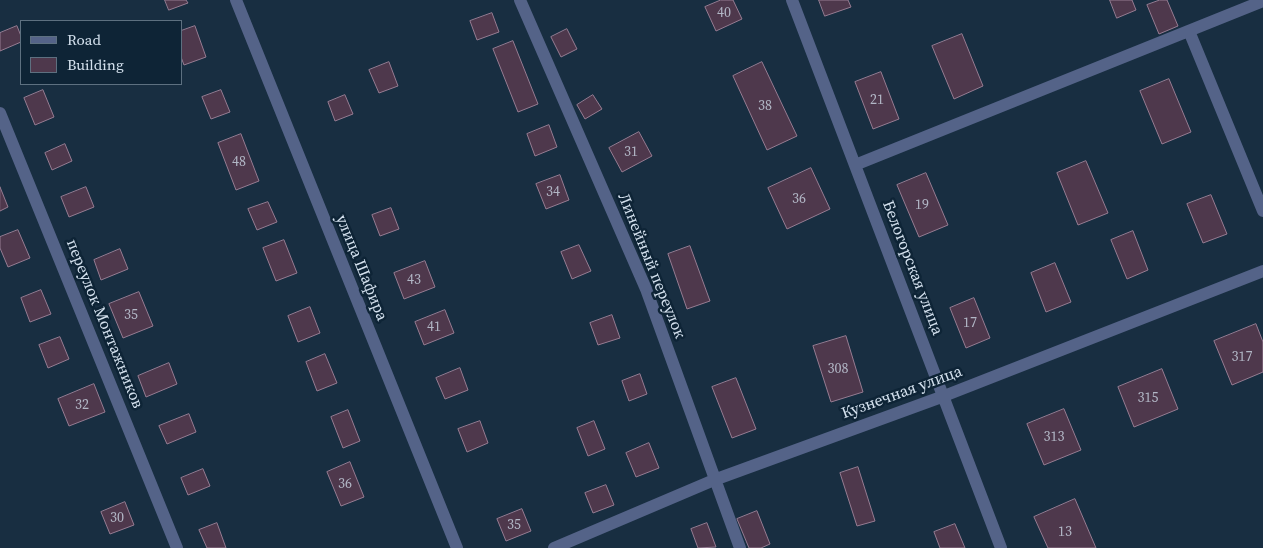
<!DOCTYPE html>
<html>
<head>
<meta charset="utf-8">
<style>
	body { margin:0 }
	#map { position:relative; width:1263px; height:548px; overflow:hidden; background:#182e41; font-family:"Source Serif 4",serif }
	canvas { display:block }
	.legend { position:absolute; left:20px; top:20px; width:162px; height:65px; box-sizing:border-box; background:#0e2436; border:1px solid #5d7080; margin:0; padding:6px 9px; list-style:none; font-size:15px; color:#d4e1ee }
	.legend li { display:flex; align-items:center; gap:10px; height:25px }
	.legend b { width:25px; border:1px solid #5d7080 }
</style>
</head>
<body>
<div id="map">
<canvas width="1263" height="548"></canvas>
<ul class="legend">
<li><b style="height:6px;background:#546388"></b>Road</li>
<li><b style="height:14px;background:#4e384c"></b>Building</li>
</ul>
</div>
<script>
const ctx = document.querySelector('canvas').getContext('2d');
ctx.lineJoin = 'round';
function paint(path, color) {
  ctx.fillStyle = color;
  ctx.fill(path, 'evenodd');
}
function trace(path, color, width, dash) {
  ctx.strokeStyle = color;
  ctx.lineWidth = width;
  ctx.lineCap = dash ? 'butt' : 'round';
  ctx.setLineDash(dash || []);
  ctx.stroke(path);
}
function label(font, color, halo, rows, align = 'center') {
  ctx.font = font + ' "Source Serif 4",serif';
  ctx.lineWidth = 5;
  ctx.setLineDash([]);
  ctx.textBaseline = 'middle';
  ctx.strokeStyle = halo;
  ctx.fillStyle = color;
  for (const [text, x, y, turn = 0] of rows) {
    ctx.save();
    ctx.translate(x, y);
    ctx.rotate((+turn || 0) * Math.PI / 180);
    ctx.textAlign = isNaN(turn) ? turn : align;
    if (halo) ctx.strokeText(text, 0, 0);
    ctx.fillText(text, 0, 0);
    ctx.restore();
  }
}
const building = new Path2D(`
	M 165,0 L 186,0 L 188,3 L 169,10 Z
	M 721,0 L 733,0 L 742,19 L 716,31 L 705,7 Z
	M 819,0 L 848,0 L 851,7 L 825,16 Z
	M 1110,0 L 1132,0 L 1136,10 L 1117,18 Z
	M 1160,0 L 1167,0 L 1178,26 L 1159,34 L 1147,5 Z
	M 492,13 L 499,32 L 477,40 L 470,21 Z
	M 17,26 L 21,36 L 21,42 L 0,51 L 0,33 Z
	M 195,26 L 206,57 L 184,65 L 181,57 L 181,31 Z
	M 567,29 L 577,49 L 561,57 L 551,37 Z
	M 962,34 L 983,86 L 954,99 L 932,46 Z
	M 513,41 L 538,104 L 518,112 L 493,49 Z
	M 389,62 L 398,86 L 379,93 L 369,70 Z
	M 762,62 L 797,136 L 767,150 L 733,76 Z
	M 881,72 L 899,119 L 873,129 L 855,82 Z
	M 1169,79 L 1191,132 L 1162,144 L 1140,91 Z
	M 43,90 L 54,117 L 35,125 L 24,98 Z
	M 221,90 L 230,112 L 211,119 L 202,97 Z
	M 345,95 L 353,114 L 335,121 L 328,102 Z
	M 593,95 L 602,109 L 585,119 L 577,105 Z
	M 549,125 L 557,147 L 535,156 L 527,134 Z
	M 639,132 L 652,156 L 622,172 L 609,148 Z
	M 241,134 L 259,181 L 236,190 L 218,143 Z
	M 65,144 L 72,161 L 52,170 L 45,153 Z
	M 1086,161 L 1108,213 L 1078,225 L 1057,173 Z
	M 811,168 L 830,209 L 787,229 L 768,188 Z
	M 926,173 L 948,225 L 919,237 L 897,185 Z
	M 560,175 L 569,200 L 546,209 L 536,184 Z
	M 0,187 L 8,207 L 0,211 Z
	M 86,187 L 94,207 L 69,217 L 61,197 Z
	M 1211,195 L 1227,234 L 1203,243 L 1187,204 Z
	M 268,202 L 277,222 L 257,230 L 248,209 Z
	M 391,208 L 399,229 L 380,236 L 372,215 Z
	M 18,230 L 30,258 L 8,267 L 0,248 L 0,237 Z
	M 1133,231 L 1148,270 L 1127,279 L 1111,240 Z
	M 284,240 L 297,273 L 276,281 L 263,248 Z
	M 579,245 L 591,271 L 572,279 L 561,252 Z
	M 690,246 L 710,301 L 687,309 L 668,254 Z
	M 120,249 L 128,269 L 101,280 L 94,260 Z
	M 425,261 L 435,287 L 404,299 L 394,273 Z
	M 1055,263 L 1071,302 L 1046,312 L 1031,273 Z
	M 41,290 L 51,314 L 30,322 L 21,298 Z
	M 139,292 L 153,326 L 123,338 L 109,304 Z
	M 974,298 L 990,338 L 966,348 L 950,308 Z
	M 310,307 L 320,333 L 298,342 L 288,316 Z
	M 445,310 L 454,333 L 424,345 L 415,322 Z
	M 612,315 L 620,338 L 598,345 L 590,323 Z
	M 1256,324 L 1263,342 L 1263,372 L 1232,385 L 1214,341 Z
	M 846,336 L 863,392 L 831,402 L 813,346 Z
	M 60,337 L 69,359 L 48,368 L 39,345 Z
	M 325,354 L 337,383 L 317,391 L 306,362 Z
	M 169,363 L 177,384 L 146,397 L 138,376 Z
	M 460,368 L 468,390 L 445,399 L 436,378 Z
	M 1162,369 L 1178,409 L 1134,427 L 1118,387 Z
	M 640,374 L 647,394 L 629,401 L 622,381 Z
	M 736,378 L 756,429 L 732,438 L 712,387 Z
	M 94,384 L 105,412 L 69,426 L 58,399 Z
	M 1064,409 L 1081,450 L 1044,465 L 1027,424 Z
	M 348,410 L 360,441 L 343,448 L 331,417 Z
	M 189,414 L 196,432 L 167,444 L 159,426 Z
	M 480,421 L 488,443 L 467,452 L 458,429 Z
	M 594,421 L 605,449 L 588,456 L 577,428 Z
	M 649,443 L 659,468 L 636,477 L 626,453 Z
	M 350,462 L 364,497 L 341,506 L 327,472 Z
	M 858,467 L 875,521 L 857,526 L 840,473 Z
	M 203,469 L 210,486 L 188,495 L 181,478 Z
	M 606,485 L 614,505 L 593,513 L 585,493 Z
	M 1075,499 L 1096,548 L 1048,548 L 1034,517 Z
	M 125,502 L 134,525 L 110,534 L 101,512 Z
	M 522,509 L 531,531 L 506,541 L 497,519 Z
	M 757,511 L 770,544 L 761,548 L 749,548 L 737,519 Z
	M 217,523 L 226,548 L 207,548 L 199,530 Z
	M 707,523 L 716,547 L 698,548 L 691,529 Z
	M 955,524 L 965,548 L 940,548 L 934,532 Z`);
paint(building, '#4e384c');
trace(building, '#967c92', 1);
trace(new Path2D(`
	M 520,0 L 646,289 L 740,548
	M 792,0 L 1001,548
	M 1189,31 L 1263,211
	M 0,113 L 177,548
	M 855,165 L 1263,1
	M 554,548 L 714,480 L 944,396 L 1263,271`), '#546388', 12);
trace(new Path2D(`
	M 236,0 L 457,548`), '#546388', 12);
label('14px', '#b2b7c6', null, [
	["40",724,13],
	["21",877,100],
	["38",765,106],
	["31",631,152],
	["48",239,162],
	["34",553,192],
	["36",799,199],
	["19",922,205],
	["43",414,280],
	["35",131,315],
	["17",970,323],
	["41",434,327],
	["317",1242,357],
	["308",838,369],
	["315",1148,398],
	["32",82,405],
	["313",1054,437],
	["36",345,484],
	["30",117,518],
	["35",514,525],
	["13",1065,532]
]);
label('16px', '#d4e1ee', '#0e2436', [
	["Линейный переулок",651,266,68],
	["улица Шафира",361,268,68],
	["Белогорская улица",912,268,69],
	["переулок Монтажников",104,324,68],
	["Кузнечная улица",902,393,-20]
]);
</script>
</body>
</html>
